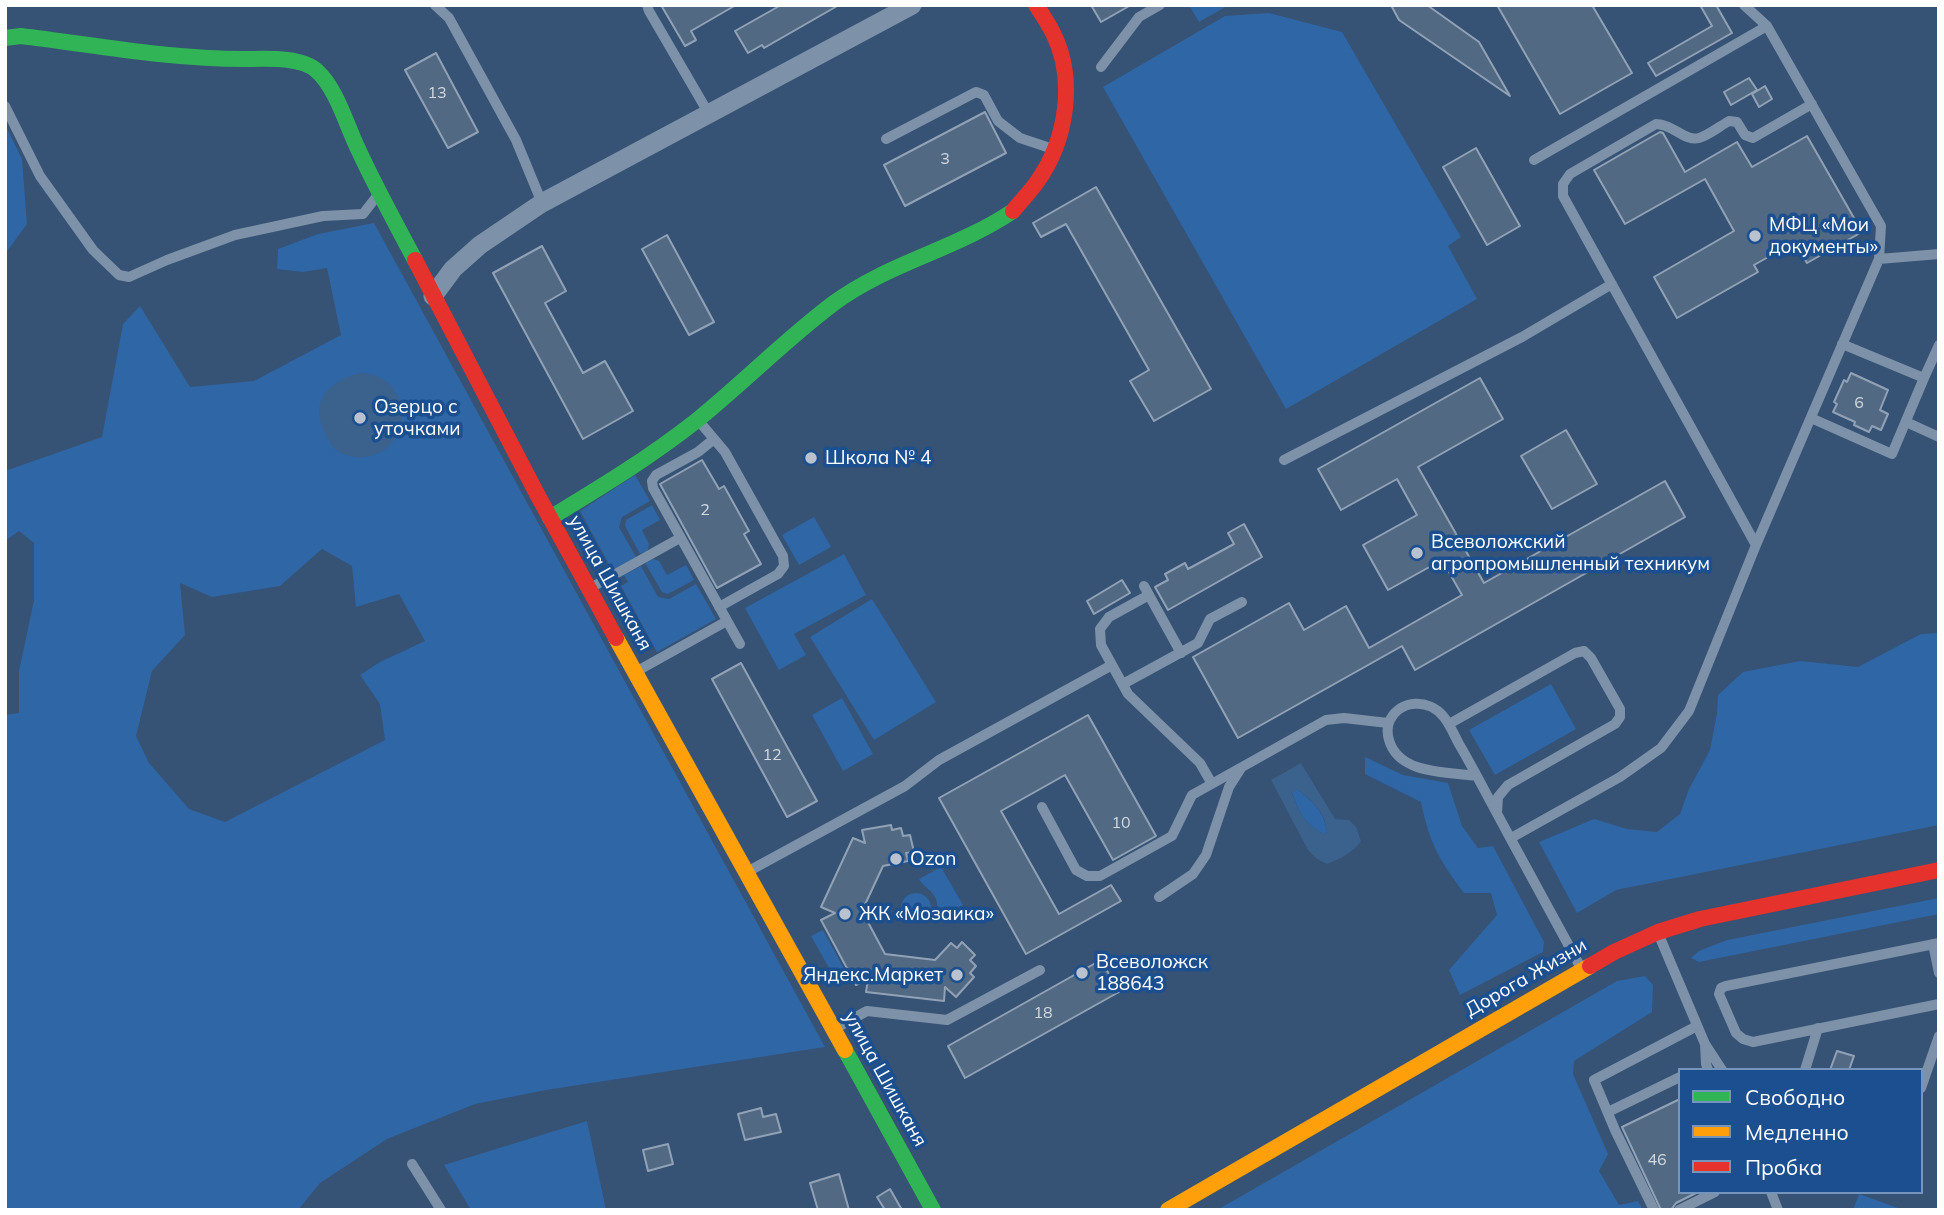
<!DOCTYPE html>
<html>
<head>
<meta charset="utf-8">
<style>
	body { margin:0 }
	#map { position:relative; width:1944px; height:1215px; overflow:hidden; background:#365274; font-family:Mulish,sans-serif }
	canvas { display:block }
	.frame { position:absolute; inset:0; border:7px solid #fff; pointer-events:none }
	.legend { position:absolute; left:1678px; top:1068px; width:245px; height:126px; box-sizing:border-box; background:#1b4f8f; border:2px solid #7695bc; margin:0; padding:9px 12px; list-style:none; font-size:21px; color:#fff }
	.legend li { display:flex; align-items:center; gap:14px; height:35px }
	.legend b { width:35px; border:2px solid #7695bc }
</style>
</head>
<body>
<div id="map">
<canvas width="1944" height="1215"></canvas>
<div class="frame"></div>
<ul class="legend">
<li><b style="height:9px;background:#30b455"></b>Свободно</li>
<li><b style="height:9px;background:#ff9f0a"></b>Медленно</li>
<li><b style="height:9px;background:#e5322d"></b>Пробка</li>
</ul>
</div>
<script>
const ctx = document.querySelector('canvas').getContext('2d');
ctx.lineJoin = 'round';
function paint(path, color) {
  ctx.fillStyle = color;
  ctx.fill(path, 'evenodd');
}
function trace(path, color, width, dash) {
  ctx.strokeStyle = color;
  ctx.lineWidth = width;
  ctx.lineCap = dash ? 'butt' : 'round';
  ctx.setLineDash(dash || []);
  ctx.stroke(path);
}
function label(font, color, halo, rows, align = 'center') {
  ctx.font = font + ' Mulish,sans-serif';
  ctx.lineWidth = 7;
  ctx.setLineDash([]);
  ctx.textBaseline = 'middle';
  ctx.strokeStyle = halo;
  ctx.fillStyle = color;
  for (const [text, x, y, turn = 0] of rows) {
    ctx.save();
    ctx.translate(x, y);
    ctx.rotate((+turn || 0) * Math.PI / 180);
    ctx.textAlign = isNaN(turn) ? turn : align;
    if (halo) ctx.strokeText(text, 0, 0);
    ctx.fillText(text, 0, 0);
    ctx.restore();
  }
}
paint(new Path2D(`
	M 1189,5 L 1229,5 L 1199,22 Z
	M 1269,13 L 1342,32 L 1461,237 L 1448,246 L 1477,299 L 1286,409 L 1103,87 L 1225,16 Z
	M 5,124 L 22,159 L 27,224 L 5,254 Z
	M 374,223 L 825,1047 L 546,1090 L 475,1104 L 387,1139 L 320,1183 L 298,1210 L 5,1210 L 5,715 L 19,713 L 19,671 L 34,600 L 34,543 L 19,531 L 5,541 L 5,471 L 102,437 L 123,324 L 140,306 L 190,387 L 254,381 L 341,335 L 327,268 L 303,272 L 277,269 L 278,249 L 318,234 ZM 322,549 L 352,566 L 356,607 L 399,594 L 425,641 L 380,662 L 360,675 L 380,704 L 385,740 L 225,822 L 189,809 L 149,763 L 136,736 L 152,671 L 185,635 L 180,583 L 212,597 L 280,586 Z
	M 635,475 L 650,501 L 622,517 L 619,527 L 636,557 L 612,570 L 580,511 Z
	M 652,505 L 660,520 L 642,530 L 649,544 L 648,550 L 640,554 L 625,526 L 626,520 Z
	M 814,517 L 831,547 L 799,565 L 782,535 Z
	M 844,554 L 866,595 L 794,634 L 806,655 L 779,670 L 745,608 Z
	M 653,559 L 659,561 L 667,575 L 686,565 L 694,580 L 668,594 L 662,592 L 645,563 Z
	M 641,566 L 658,597 L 669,599 L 696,584 L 716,619 L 657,652 L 621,586 L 628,582 L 624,575 Z
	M 872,599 L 936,702 L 874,740 L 810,637 Z
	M 1939,633 L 1939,825 L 1616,890 L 1577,913 L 1539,842 L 1594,819 L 1627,829 L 1657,832 L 1680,814 L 1689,789 L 1710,750 L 1717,713 L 1718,695 L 1743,672 L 1800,661 L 1858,667 L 1921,634 Z
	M 1551,684 L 1576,729 L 1495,775 L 1469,730 Z
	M 842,698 L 873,754 L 843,771 L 812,715 Z
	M 1365,757 L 1403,775 L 1448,783 L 1462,826 L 1478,848 L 1493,846 L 1544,942 L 1543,952 L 1460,995 L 1449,970 L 1497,915 L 1491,893 L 1464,893 C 1439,860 1429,842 1421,802 L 1365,774 Z
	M 1297,789 C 1312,801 1325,812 1327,832 L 1323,834 C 1305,824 1298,811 1292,792 Z
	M 941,867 L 963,905 L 940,918 C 937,911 938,906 936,899 C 932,890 924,887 919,879 Z
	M901 908a15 15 0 1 1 30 0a15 15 0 1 1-30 0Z
	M 1939,898 L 1939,914 L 1699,962 L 1691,958 L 1699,951 L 1727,940 Z
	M 823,930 L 848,976 L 837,982 L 811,936 Z
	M 1645,976 L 1653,985 L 1652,1012 L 1574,1061 L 1573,1074 L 1608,1154 L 1599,1171 L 1619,1205 L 1638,1201 L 1643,1210 L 1217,1210 L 1617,981 Z
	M 587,1121 L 606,1210 L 471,1210 L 444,1165 Z
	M 1859,1194 L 1904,1210 L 1853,1210 Z`), '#2f66a5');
paint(new Path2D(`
	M 359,373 C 419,373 414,462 355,457 C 343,455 335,451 329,441 C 308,405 323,384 359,373 Z
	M 1301,763 L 1335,819 L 1349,820 L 1356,827 L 1361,841 C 1354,852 1340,859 1327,864 L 1317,859 L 1308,850 L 1271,780 ZM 1297,789 C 1312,800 1326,813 1327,832 L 1323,834 C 1305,824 1298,811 1292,793 Z`), '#3b618d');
const building = new Path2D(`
	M 661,5 L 736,5 L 691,31 L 696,40 L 685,46 Z
	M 781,5 L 839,5 L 764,48 L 762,45 L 748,53 L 735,31 Z
	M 1091,5 L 1131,5 L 1101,22 Z
	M 1391,5 L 1427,5 L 1479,42 L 1510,96 L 1399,20 Z
	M 1497,5 L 1592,5 L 1632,73 L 1560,114 Z
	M 1700,5 L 1716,5 L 1732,33 L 1656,76 L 1648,63 L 1712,26 Z
	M 436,53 L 478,132 L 448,148 L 405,70 Z
	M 1749,78 L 1757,90 L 1731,105 L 1724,92 Z
	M 1765,86 L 1772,99 L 1759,107 L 1752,94 Z
	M 985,112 L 1006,153 L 905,206 L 884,165 Z
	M 1660,132 L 1663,133 L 1685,172 L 1737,142 L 1752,167 L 1807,136 L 1862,232 L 1807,263 L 1795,242 L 1754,265 L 1758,272 L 1677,318 L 1654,277 L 1734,231 L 1705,179 L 1625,224 L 1594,170 Z
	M 1476,148 L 1520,226 L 1487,245 L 1443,167 Z
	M 1096,187 L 1211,389 L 1154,421 L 1130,381 L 1149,370 L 1066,224 L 1041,237 L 1033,223 Z
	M 667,235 L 714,322 L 689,335 L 642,249 Z
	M 542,246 L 566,291 L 545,303 L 583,373 L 605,361 L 633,411 L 583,439 L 493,273 Z
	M 1851,373 L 1888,390 L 1880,410 L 1888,414 L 1881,430 L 1872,426 L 1869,432 L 1854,425 L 1855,422 L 1833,412 L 1837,404 L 1834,402 L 1844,380 L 1847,382 Z
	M 1480,378 L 1503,419 L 1418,467 L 1484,583 L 1665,481 L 1685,517 L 1415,670 L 1402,646 L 1238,738 L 1193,657 L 1289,603 L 1304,630 L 1346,606 L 1369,648 L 1462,595 L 1442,560 L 1388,590 L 1363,545 L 1417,515 L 1397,479 L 1341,510 L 1318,469 Z
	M 1566,430 L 1597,484 L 1552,509 L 1521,456 Z
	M 702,460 L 719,489 L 724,486 L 749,531 L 744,534 L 761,564 L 717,588 L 660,484 Z
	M 1244,524 L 1262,557 L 1168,610 L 1155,587 L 1168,580 L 1165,574 L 1185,563 L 1188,569 L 1234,544 L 1228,533 Z
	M 1122,580 L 1130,593 L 1094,614 L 1087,601 Z
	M 741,663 L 817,801 L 787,817 L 712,679 Z
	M 1088,715 L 1156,836 L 1113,860 L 1065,775 L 1001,811 L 1059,914 L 1111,885 L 1121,901 L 1026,954 L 939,798 Z
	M 891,825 L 892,830 L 901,828 L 903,836 L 910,835 L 914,852 L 906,853 L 908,861 L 883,866 L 862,911 L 885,954 L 935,960 L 951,943 L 957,948 L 962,942 L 975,955 L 970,960 L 976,966 L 970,973 L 974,977 L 956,997 L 945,987 L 944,1001 L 866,992 L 868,979 L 856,985 L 821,920 L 835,913 L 821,907 L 853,838 L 865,843 L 862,830 Z
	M 1101,960 L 1119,992 L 965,1078 L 948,1046 Z
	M 1837,1051 L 1854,1056 L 1849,1070 L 1830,1070 Z
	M 1680,1099 L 1680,1192 L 1698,1192 L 1676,1203 L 1671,1210 L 1661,1210 L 1622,1127 Z
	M 761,1108 L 763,1117 L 776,1114 L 781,1132 L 745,1140 L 738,1114 Z
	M 668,1144 L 673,1164 L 648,1171 L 643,1150 Z
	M 839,1174 L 849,1210 L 818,1210 L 810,1183 Z
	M 890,1189 L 902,1210 L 885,1210 L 877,1197 Z`);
paint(building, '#526984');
trace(building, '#92a2b6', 2);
trace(new Path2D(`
	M 435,5 L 449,18 L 516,140 L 542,203
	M 647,5 L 649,11 L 709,114
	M 1744,5 L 1767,26 L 1881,226 L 1879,259
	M 1101,67 L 1139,17 L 1160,5
	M 5,106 L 40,176 L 93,250 L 119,275 L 129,277 L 167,260 L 235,235 L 323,216 L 363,214 L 377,196
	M 886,139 L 976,92 L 984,95 L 998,121 L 1020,138 L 1053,149
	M 1534,160 L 1767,26
	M 1924,378 L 1939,345
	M 1811,418 L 1892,454 L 1924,378 L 1842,344
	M 698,420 L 725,452 L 783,556 L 784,566 L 778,574 L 719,607
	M 1906,422 L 1939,437
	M 714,439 L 698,452 L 656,475 L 652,481 L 653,488 L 740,644
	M 1284,460 L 1522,337 L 1612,284
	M 1756,545 L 1563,196 L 1563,184 L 1570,174 L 1656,124 C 1673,124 1685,142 1699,138 C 1709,135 1720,126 1729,121 L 1737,122 L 1745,135 L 1753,138 L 1812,104
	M 1144,586 L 1181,653
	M 592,587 L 680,538
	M 1149,595 L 1109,617 L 1100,629 L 1101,645 L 1128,694 L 1200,763 L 1212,784
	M 639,670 L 727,621
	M 1123,684 L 1198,643 L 1210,619 L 1242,602
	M 1449,724 L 1575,653 L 1584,651 L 1591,658 L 1620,709 L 1620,717 L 1615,724 L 1508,785 L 1498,797 L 1497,813
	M 1477,776 C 1448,772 1399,775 1389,740 C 1387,733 1387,726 1390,720 C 1401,699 1429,699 1443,716 C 1450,724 1454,735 1459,744 C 1469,761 1478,778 1487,795 C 1518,853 1550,911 1581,968
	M 1042,807 L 1076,870 L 1087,876 L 1100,876 L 1172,836 L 1192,795 L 1326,720 L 1344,718 L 1388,723
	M 1511,838 L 1620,777 L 1661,748 L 1689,711 L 1756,545 L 1879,259 L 1939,254
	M 747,872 L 905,786 L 939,760 L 1112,665
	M 1159,897 L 1193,874 L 1206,855 L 1229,787 L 1241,768
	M 1658,933 L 1705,1044 L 1706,1064 L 1708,1070
	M 1939,943 L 1726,986 L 1721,988 L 1719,994 L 1736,1033 L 1743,1039 L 1753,1042 L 1939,1004
	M 1933,944 L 1939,973
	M 834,1029 L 867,1011 L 947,1020 L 1040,970
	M 1705,1044 L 1722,1070
	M 1805,1070 L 1818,1028
	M 1921,1088 L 1939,1036
	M 1608,1112 L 1680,1077
	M 412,1164 L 441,1210
	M 1771,1192 L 1778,1210
	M 1654,1210 L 1615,1130 L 1594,1080 L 1697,1026
	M 1679,1210 L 1715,1192`), '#7d92a8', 10);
trace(new Path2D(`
	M 433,296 L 453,269 L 480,245 L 542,203 L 912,5`), '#7d92a8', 19);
trace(new Path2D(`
	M 5,38 L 21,36 C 95,45 169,59 244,59 C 264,59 301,56 317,71 C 337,89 347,127 359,151 C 376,188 396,224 415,260
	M 550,518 C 601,487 649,458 696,421 C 743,383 786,339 834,303 C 888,263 957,249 1013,211
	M 845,1050 L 933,1210`), '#30b455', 16);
trace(new Path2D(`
	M 616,638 L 845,1050
	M 1168,1210 L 1590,966`), '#ff9f0a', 16);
trace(new Path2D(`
	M 1013,211 C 1021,201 1030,192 1037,182 C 1067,140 1076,79 1053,33 C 1048,23 1042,14 1036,5
	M 415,260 L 537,494 L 616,638
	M 1590,966 L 1614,952 L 1658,932 L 1700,919 L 1939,870`), '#e5322d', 16);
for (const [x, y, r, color] of [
	[1755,236,7,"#b9c2ce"],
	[360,418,7,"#b9c2ce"],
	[811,458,7,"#b9c2ce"],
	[1417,553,7,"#b9c2ce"],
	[896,859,7,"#b9c2ce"],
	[845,914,7,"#b9c2ce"],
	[1082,973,7,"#b9c2ce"],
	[957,975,7,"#b9c2ce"]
]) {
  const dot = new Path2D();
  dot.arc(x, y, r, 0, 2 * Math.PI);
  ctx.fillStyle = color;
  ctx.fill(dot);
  trace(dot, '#1b4f8f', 2.5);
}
label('16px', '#d4dae0', null, [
	["13",437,93],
	["3",945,159],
	["6",1859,403],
	["2",705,510],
	["12",772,755],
	["10",1121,823],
	["18",1043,1013],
	["46",1657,1160]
]);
label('19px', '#fff', '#1b4f8f', [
	["МФЦ «Мои",1769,225],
	["документы»",1769,247],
	["Озерцо с",374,407],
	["уточками",374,429],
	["Школа № 4",825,458],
	["Всеволожский",1431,542],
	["агропромышленный техникум",1431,564],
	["Ozon",910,859],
	["ЖК «Мозаика»",859,914],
	["Всеволожск",1096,962],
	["188643",1096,984],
	["Яндекс.Маркет",943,975,"right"]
], 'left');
label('19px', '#fff', '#1b4f8f', [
	["улица Шишканя",610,583,61],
	["Дорога Жизни",1526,978,-30],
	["улица Шишканя",885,1079,61]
]);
</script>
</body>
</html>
